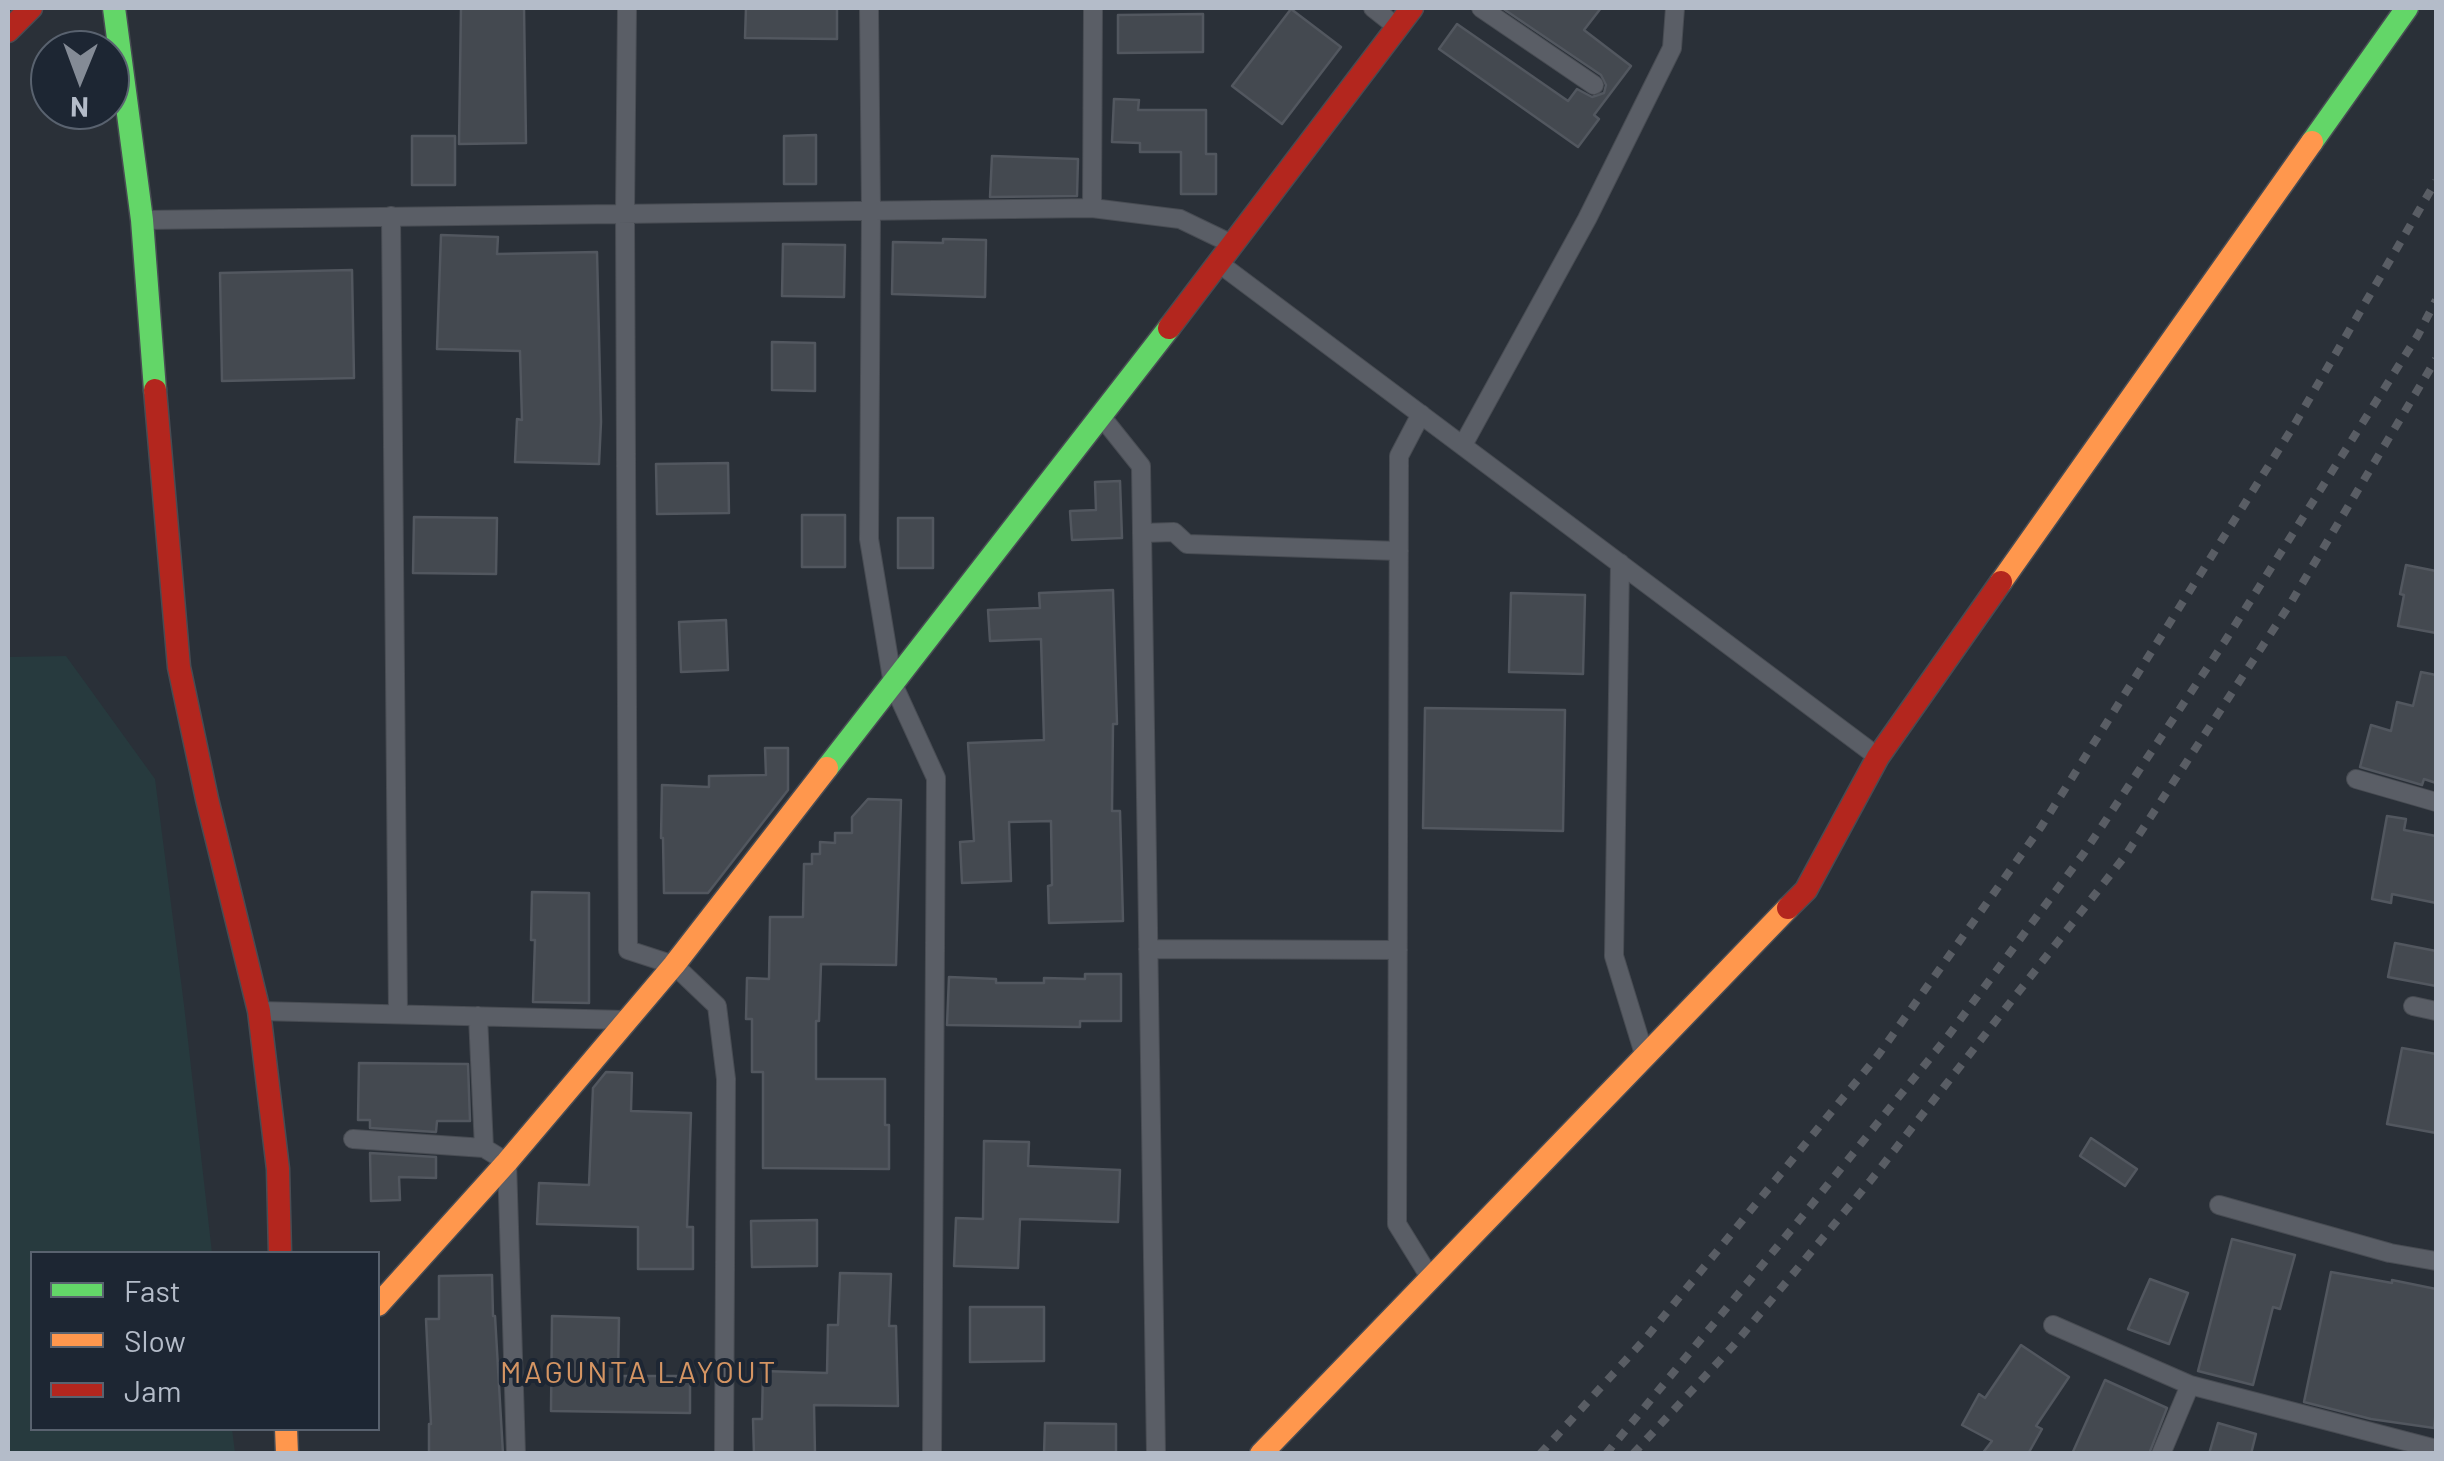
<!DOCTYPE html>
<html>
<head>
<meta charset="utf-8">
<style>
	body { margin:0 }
	#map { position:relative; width:2444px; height:1461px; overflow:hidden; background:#2a3038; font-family:Barlow,sans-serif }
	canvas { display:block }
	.frame { position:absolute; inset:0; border:10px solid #b4bcc9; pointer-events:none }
	.legend { position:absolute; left:30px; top:1251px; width:350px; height:180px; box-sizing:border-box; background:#1d2633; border:2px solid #59626f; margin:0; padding:12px 18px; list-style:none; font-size:30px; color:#b4bcc9 }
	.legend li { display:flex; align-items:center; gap:20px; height:50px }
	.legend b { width:50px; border:2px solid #59626f }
	.north { position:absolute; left:30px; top:30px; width:100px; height:100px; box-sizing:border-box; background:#1d2633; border:2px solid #59626f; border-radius:50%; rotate:181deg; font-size:28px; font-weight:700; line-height:40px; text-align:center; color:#b4bcc9 }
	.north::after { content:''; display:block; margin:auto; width:35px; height:45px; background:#848b96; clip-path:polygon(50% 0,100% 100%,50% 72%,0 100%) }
</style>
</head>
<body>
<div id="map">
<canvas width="2444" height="1461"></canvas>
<div class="frame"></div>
<ul class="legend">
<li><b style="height:12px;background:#63d668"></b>Fast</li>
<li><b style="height:12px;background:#ff974d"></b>Slow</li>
<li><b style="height:12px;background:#b3261e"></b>Jam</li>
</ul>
<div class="north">N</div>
</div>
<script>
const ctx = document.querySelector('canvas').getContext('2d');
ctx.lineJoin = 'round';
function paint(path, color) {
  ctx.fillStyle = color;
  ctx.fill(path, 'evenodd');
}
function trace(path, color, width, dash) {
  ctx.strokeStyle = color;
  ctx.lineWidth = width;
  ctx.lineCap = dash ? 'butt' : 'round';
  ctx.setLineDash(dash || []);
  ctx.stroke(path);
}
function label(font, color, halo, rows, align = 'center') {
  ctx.font = font + ' Barlow,sans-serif';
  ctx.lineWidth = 8;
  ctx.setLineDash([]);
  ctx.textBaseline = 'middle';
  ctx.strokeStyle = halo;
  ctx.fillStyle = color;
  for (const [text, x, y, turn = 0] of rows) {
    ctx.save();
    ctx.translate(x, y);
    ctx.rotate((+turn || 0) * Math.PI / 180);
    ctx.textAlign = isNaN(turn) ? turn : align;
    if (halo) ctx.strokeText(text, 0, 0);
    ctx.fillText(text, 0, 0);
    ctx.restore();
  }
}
paint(new Path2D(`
	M 66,656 L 155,779 L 184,1005 L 212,1253 L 32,1254 L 32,1428 L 232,1429 L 235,1453 L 8,1453 L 8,657 Z`), '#273a3e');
const building = new Path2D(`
	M 461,8 L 524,8 L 526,143 L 459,144 Z
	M 746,8 L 837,8 L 837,39 L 745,38 Z
	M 1502,8 L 1601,8 L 1584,30 L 1631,66 L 1594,115 L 1599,119 L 1578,147 L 1439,49 L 1457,24 L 1568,101 L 1577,89 L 1592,97 L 1604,93 L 1606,85 L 1601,75 Z
	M 1291,9 L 1341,47 L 1282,124 L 1232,86 Z
	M 1203,14 L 1203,52 L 1118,53 L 1118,15 Z
	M 1114,99 L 1139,100 L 1138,110 L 1206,110 L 1206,154 L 1216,154 L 1216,194 L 1181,194 L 1181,152 L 1140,152 L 1140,143 L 1112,142 Z
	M 816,135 L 816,184 L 784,184 L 784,136 Z
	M 412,136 L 455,136 L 455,185 L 412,185 Z
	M 992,156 L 1078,159 L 1077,196 L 990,197 Z
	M 441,235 L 498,237 L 497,254 L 597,252 L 601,422 L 599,464 L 515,462 L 517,419 L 522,420 L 520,351 L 437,349 Z
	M 943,239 L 986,240 L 985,297 L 892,294 L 893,242 L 943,243 Z
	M 783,244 L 845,245 L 844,297 L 782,296 Z
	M 352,270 L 354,378 L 222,381 L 220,273 Z
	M 772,342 L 815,343 L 815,391 L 772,390 Z
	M 728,463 L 729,513 L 657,514 L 656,464 Z
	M 1120,481 L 1122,538 L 1072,540 L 1070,511 L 1096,510 L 1095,482 Z
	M 802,515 L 845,515 L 845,567 L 802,567 Z
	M 414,517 L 497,518 L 496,574 L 413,573 Z
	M 898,518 L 933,518 L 933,568 L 898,568 Z
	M 2406,565 L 2436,571 L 2436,633 L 2398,626 L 2404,595 L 2400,594 Z
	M 1113,590 L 1117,724 L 1113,724 L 1112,811 L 1120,811 L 1123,921 L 1049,923 L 1048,886 L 1052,885 L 1051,821 L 1009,822 L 1011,881 L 962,883 L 960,842 L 974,841 L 968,743 L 1044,740 L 1041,639 L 990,641 L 988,610 L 1040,608 L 1039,593 Z
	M 1511,593 L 1585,595 L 1583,674 L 1509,672 Z
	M 726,620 L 728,670 L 681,672 L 679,622 Z
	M 2421,672 L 2436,675 L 2436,783 L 2424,779 L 2422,785 L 2360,767 L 2371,725 L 2391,731 L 2397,702 L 2413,706 Z
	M 1425,708 L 1565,710 L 1563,831 L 1423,828 Z
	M 765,748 L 788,748 L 788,790 L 708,893 L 664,893 L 663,838 L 661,838 L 662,785 L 709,787 L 709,776 L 766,775 Z
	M 868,799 L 901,800 L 896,965 L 821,964 L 819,1021 L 816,1021 L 816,1079 L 885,1079 L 885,1125 L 889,1125 L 889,1169 L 763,1168 L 763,1072 L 752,1072 L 752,1019 L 746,1019 L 747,978 L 769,979 L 770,917 L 803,917 L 804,864 L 812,864 L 812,854 L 820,854 L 820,842 L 835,843 L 835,833 L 852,833 L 852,817 Z
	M 2387,816 L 2406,819 L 2404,830 L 2436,836 L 2436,903 L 2392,894 L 2391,903 L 2372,899 Z
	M 532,892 L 589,893 L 589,1003 L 533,1002 L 535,940 L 531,940 Z
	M 2395,943 L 2436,951 L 2436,986 L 2388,977 Z
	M 1085,974 L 1121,974 L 1121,1021 L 1080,1021 L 1080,1027 L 947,1025 L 949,977 L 996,979 L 996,983 L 1044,983 L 1044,978 L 1085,979 Z
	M 2402,1048 L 2436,1054 L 2436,1133 L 2387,1124 Z
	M 359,1063 L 468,1064 L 470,1121 L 437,1121 L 436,1132 L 370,1128 L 370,1120 L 358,1120 Z
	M 606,1072 L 632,1073 L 631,1111 L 691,1113 L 687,1227 L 693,1227 L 693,1269 L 638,1269 L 638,1227 L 537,1224 L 539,1183 L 589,1185 L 593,1088 Z
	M 2091,1138 L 2137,1169 L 2125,1186 L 2080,1156 Z
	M 984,1141 L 1029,1142 L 1028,1166 L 1120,1170 L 1118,1222 L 1020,1219 L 1018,1268 L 954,1266 L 956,1218 L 983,1219 Z
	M 370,1153 L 436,1157 L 436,1178 L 399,1177 L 400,1200 L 371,1201 Z
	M 817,1220 L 817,1266 L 752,1267 L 751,1221 Z
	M 2232,1239 L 2295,1255 L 2280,1309 L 2273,1307 L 2253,1385 L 2198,1371 Z
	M 2331,1272 L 2392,1283 L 2392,1280 L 2436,1289 L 2436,1410 L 2434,1428 L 2371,1419 L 2304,1402 Z
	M 840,1273 L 891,1274 L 889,1326 L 896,1326 L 898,1406 L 814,1405 L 815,1454 L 754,1454 L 753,1419 L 762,1419 L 763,1371 L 827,1373 L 828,1325 L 838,1325 Z
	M 492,1275 L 493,1316 L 495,1316 L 503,1454 L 429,1454 L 429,1424 L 431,1424 L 426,1319 L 439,1319 L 439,1276 Z
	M 2150,1279 L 2188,1293 L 2169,1344 L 2128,1329 Z
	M 970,1307 L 1044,1307 L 1044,1361 L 970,1362 Z
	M 552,1316 L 619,1318 L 618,1376 L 690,1376 L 690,1413 L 551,1411 Z
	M 2021,1345 L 2069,1377 L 2036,1426 L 2042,1429 L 2028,1454 L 1982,1454 L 1992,1441 L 1962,1425 L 1979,1394 L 1985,1398 Z
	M 2105,1380 L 2167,1408 L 2149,1454 L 2072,1454 Z
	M 1045,1423 L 1116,1424 L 1116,1454 L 1044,1454 Z
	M 2218,1423 L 2256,1434 L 2251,1454 L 2209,1454 Z`);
paint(building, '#444950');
trace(building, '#52575f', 2.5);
const street = new Path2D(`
	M 627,8 L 625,213 L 628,950 L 674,965 L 717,1006 L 726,1079 L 724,1454
	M 869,8 L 871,211 L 869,539 L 893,684 L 936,778 L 932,1454
	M 1373,8 L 1397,27
	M 1481,8 L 1594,85
	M 1092,208 L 1093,8
	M 391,216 L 398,1014
	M 142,220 L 1092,208 L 1180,219 L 1234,245
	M 1220,264 L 1878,757
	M 1421,414 L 1399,456 L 1397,1224 L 1431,1279
	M 1101,416 L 1141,466 L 1156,1454
	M 1463,445 L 1587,219 L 1672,48 L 1675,8
	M 1142,533 L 1174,532 L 1187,544 L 1399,551
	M 1620,563 L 1614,956 L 1645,1057
	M 2356,779 L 2436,802
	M 1148,949 L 1398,950
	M 2413,1006 L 2436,1011
	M 259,1011 L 626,1020
	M 353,1139 L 484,1148 L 478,1016
	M 484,1148 L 507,1162 L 516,1454
	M 2219,1205 L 2390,1253 L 2436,1261
	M 2053,1325 L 2190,1385 L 2436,1449
	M 2161,1454 L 2190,1385`);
const fast = new Path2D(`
	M 114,8 L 142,220 L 155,390
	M 2312,142 L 2407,8
	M 827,768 L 1169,328`);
const slow = new Path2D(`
	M 2001,582 L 2312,142
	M 378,1305 L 507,1162 L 674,965 L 827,768
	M 286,1428 L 287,1454
	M 1261,1454 L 1788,908`);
const jam = new Path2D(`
	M 8,31 L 31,8
	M 1169,328 L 1412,8
	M 155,390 L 179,667 L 207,799 L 259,1011 L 278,1169 L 280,1254
	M 1788,908 L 1806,890 L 1878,757 L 2001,582`);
trace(street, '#484c53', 20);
trace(fast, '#484c53', 25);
trace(slow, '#484c53', 25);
trace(jam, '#484c53', 25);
trace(street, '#5a5e66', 18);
trace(fast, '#63d668', 22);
trace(slow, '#ff974d', 22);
trace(jam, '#b3261e', 22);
trace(new Path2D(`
	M 1540,1454 L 1645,1339 L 1879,1054 L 2041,827 L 2293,427 L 2436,181
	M 1606,1454 L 1796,1224 L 1948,1036 L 2084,853 L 2225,641 L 2418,335 L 2436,300
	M 1633,1454 L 1733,1346 L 1871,1180 L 2125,856 L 2290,604 L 2436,359`), '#595d64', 8, [10, 10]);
ctx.letterSpacing = '2.5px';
label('30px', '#d59563', '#1d2633', [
	["MAGUNTA LAYOUT",639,1373]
]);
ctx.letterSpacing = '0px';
</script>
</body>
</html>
